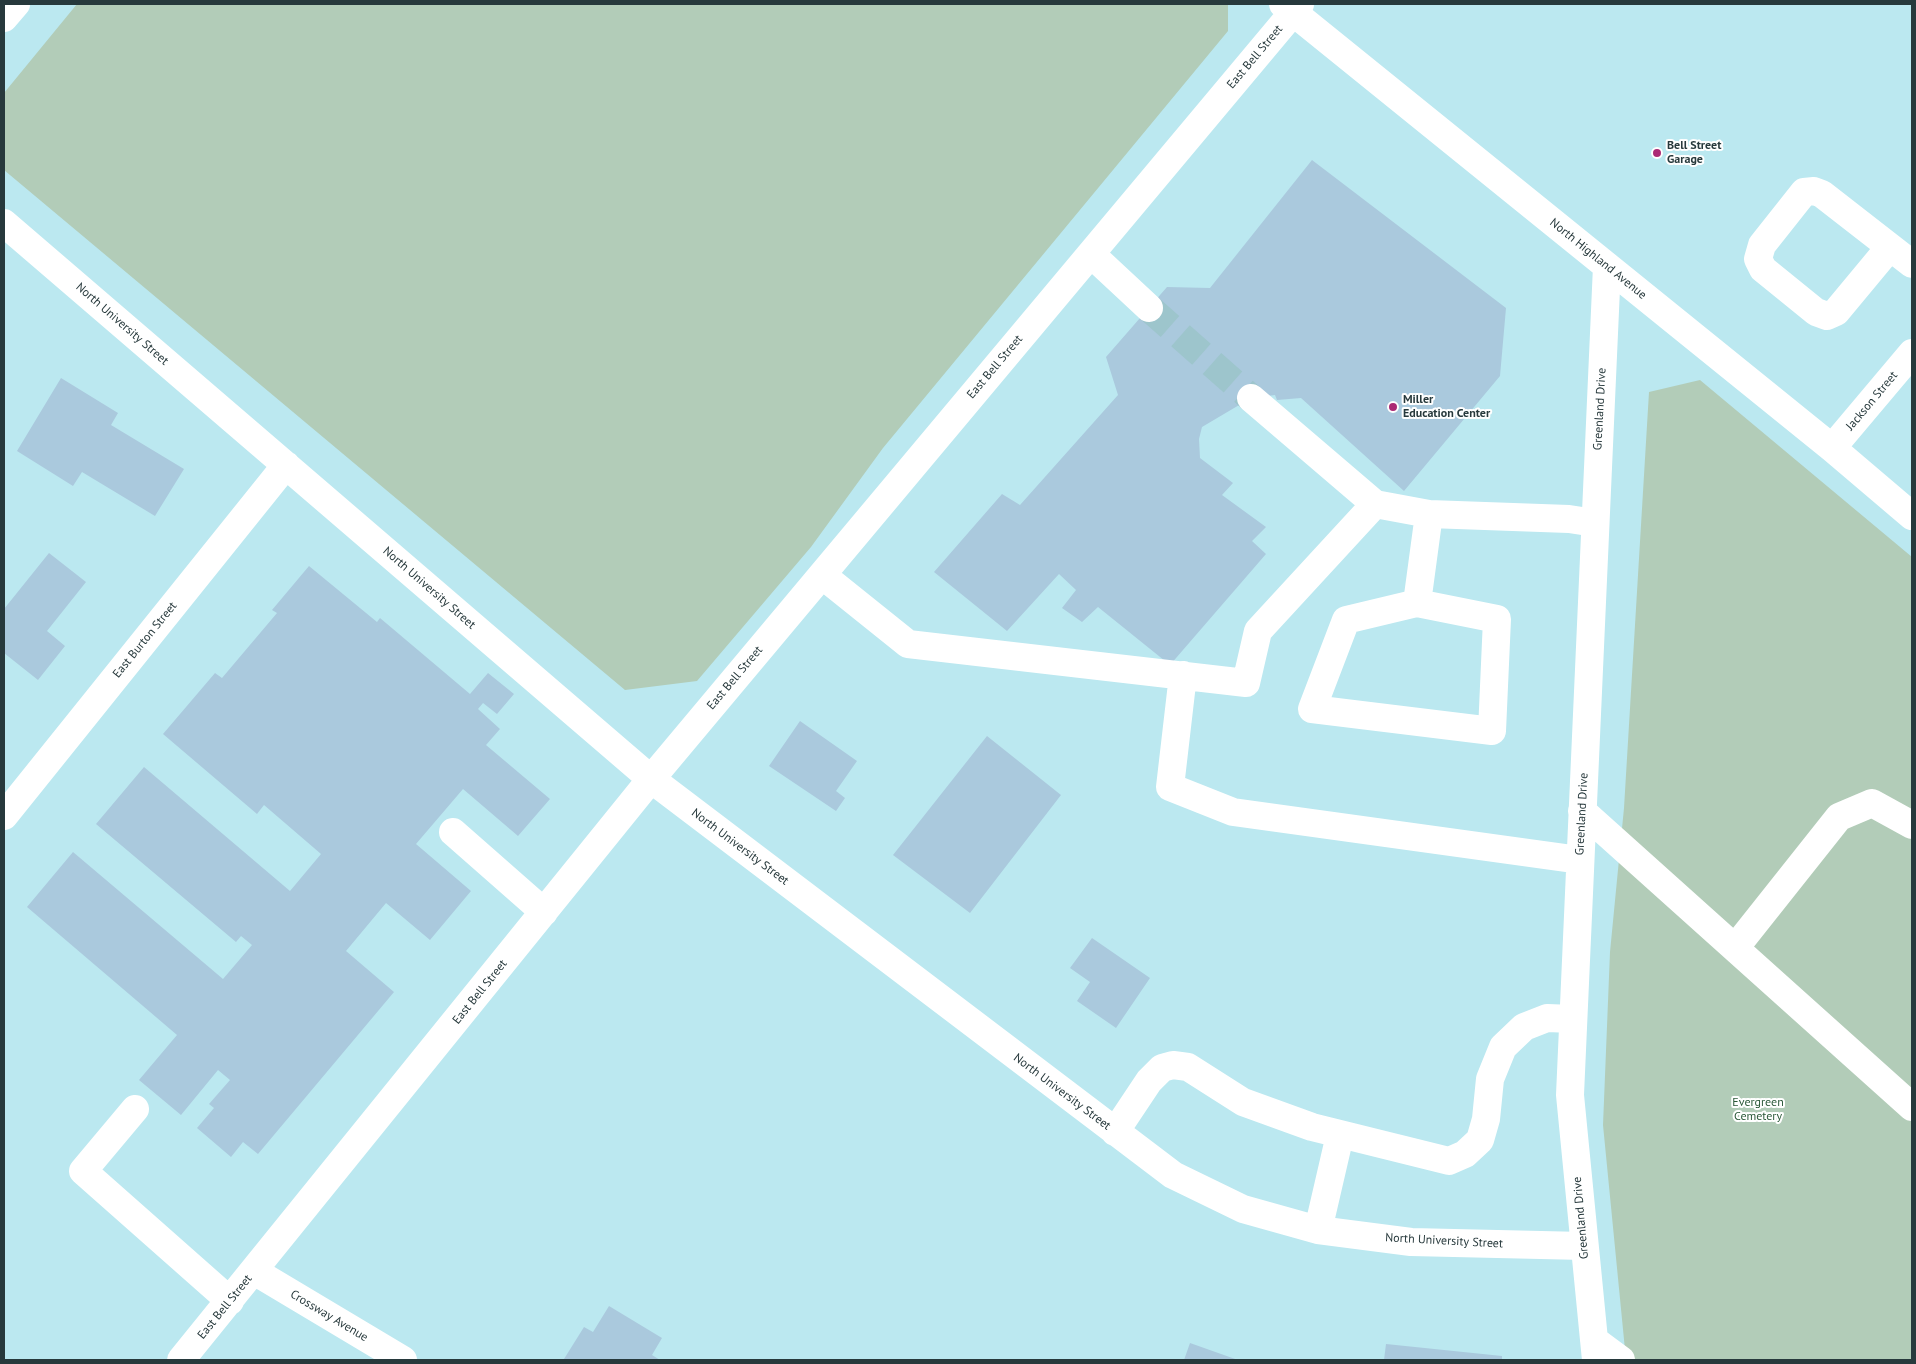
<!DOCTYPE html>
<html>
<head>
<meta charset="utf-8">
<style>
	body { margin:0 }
	#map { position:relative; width:1916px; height:1364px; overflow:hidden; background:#bbe8f0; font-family:"PT Sans",sans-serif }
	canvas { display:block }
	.frame { position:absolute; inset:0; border:5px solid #27393c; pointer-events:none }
</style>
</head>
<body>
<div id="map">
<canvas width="1916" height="1364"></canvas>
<div class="frame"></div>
</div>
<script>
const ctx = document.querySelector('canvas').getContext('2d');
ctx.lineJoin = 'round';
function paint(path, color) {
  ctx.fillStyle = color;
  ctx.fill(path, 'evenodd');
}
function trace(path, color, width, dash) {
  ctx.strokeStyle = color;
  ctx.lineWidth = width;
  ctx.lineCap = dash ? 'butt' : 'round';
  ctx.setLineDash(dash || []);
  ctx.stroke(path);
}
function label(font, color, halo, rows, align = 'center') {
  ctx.font = font + ' "PT Sans",sans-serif';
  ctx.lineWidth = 4;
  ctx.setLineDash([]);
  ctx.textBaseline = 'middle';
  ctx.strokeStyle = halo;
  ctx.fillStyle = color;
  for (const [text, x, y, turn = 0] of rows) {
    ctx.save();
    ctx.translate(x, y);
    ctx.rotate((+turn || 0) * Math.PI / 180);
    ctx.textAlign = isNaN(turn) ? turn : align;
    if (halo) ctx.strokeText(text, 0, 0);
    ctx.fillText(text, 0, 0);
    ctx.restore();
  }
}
paint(new Path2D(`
	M 77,4 L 1228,4 L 1228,31 L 883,448 L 811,547 L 697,681 L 625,690 L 4,170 L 4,93 Z
	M 1700,380 L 1912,557 L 1912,1360 L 1626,1360 L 1603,1125 L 1610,952 L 1624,808 L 1649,392 Z`), '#b2ccb8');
paint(new Path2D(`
	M 1312,160 L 1506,308 L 1500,376 L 1404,491 L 1301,398 L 1277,400 L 1275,395 L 1251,398 L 1202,427 L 1199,439 L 1200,458 L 1233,483 L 1222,495 L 1266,527 L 1252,541 L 1266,554 L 1170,665 L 1098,607 L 1082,622 L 1062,608 L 1076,590 L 1059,574 L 1007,631 L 934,572 L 1002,494 L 1020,505 L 1118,395 L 1106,357 L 1167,287 L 1210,288 Z
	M 61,378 L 118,413 L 111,425 L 184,469 L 155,516 L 82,472 L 73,486 L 17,451 Z
	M 49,553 L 86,582 L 47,631 L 65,646 L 38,680 L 4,653 L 4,609 Z
	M 309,566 L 377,622 L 380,618 L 470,694 L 488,673 L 514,694 L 497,714 L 483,703 L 478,709 L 500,729 L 486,745 L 550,799 L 518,836 L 463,789 L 416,844 L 471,891 L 430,940 L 386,903 L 346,951 L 394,992 L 258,1154 L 243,1142 L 231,1157 L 197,1128 L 214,1108 L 209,1104 L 230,1080 L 218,1070 L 181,1115 L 139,1080 L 177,1035 L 27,907 L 73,852 L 223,979 L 252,945 L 241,936 L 236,942 L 96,824 L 144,767 L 290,891 L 321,854 L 264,805 L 257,814 L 163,734 L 215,673 L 222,678 L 277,613 L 272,610 Z
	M 800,721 L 857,761 L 836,791 L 845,798 L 836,811 L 769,766 Z
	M 987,736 L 1061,795 L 970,913 L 893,855 Z
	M 1092,938 L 1150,978 L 1116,1028 L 1077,1001 L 1090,982 L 1070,968 Z
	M 609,1306 L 662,1338 L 652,1355 L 660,1360 L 564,1359 L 584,1327 L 593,1332 Z
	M 1190,1343 L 1238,1360 L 1184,1360 Z
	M 1386,1344 L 1502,1356 L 1502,1360 L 1384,1360 Z`), '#aac9dd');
trace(new Path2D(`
	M 1149,308 L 1251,398`), '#9dc5cc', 28, [28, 14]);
trace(new Path2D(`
	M 1283,4 L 1832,448 L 1912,516
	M 4,18 L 16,4
	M 4,223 L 651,779 L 1173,1175 L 1243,1209 L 1318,1230 L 1411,1242 L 1584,1246
	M 1890,247 L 1836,312 L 1827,316 L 1816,312 L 1763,269 L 1758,259 L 1762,245 L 1804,192 L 1814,191 L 1822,194 L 1912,264
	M 1091,254 L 1149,308
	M 1251,398 L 1375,504
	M 1832,448 L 1912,353
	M 822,575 L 908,644 L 1246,683 L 1258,631 L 1375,504 L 1429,514 L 1569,519 L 1595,523
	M 1417,603 L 1497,619 L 1492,731 L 1312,709 L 1346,620 L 1417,603 L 1429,514
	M 1183,675 L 1170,787 L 1233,812 L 1580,860
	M 1582,811 L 1912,1107
	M 4,816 L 286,465
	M 453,832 L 544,912
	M 1735,948 L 1839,817 L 1872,803 L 1912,825
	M 135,1109 L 83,1171 L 230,1301
	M 1115,1132 L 1149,1081 L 1162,1068 L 1173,1065 L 1188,1067 L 1243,1102 L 1312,1127 L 1449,1161 L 1465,1154 L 1480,1140 L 1486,1119 L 1490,1079 L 1503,1047 L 1524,1027 L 1547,1018 L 1573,1019
	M 1318,1230 L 1340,1135
	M 254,1271 L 403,1360
	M 1594,1340 L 1621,1360
	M 181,1360 L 651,779 L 1300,4
	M 1596,1360 L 1570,1095 L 1607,266`), '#fff', 28);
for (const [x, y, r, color] of [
	[1657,153,5,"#ab2974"],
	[1393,407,5,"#ab2974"]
]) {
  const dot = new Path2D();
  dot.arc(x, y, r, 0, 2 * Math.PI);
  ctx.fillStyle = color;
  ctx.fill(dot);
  trace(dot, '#fff', 2);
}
label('12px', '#27393c', '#fff', [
	["East Bell Street",1255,57,-50],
	["North Highland Avenue",1598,259,39],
	["North University Street",122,324,41],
	["East Bell Street",995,367,-50],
	["Jackson Street",1872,401,-50],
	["Greenland Drive",1600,409,-87],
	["North University Street",429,588,41],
	["East Burton Street",145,640,-51],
	["East Bell Street",735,678,-50],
	["Greenland Drive",1582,814,-87],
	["North University Street",740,847,37],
	["East Bell Street",480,992,-51],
	["North University Street",1062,1092,37],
	["Greenland Drive",1581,1218,-95],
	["North University Street",1444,1241,3],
	["East Bell Street",225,1307,-51],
	["Crossway Avenue",329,1316,31]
]);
label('bold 12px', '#27393c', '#fff', [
	["Bell Street",1667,146],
	["Garage",1667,160],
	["Miller",1403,400],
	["Education Center",1403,414]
], 'left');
label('12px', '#2a5838', '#fff', [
	["Evergreen",1758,1103],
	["Cemetery",1758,1117]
]);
</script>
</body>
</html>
